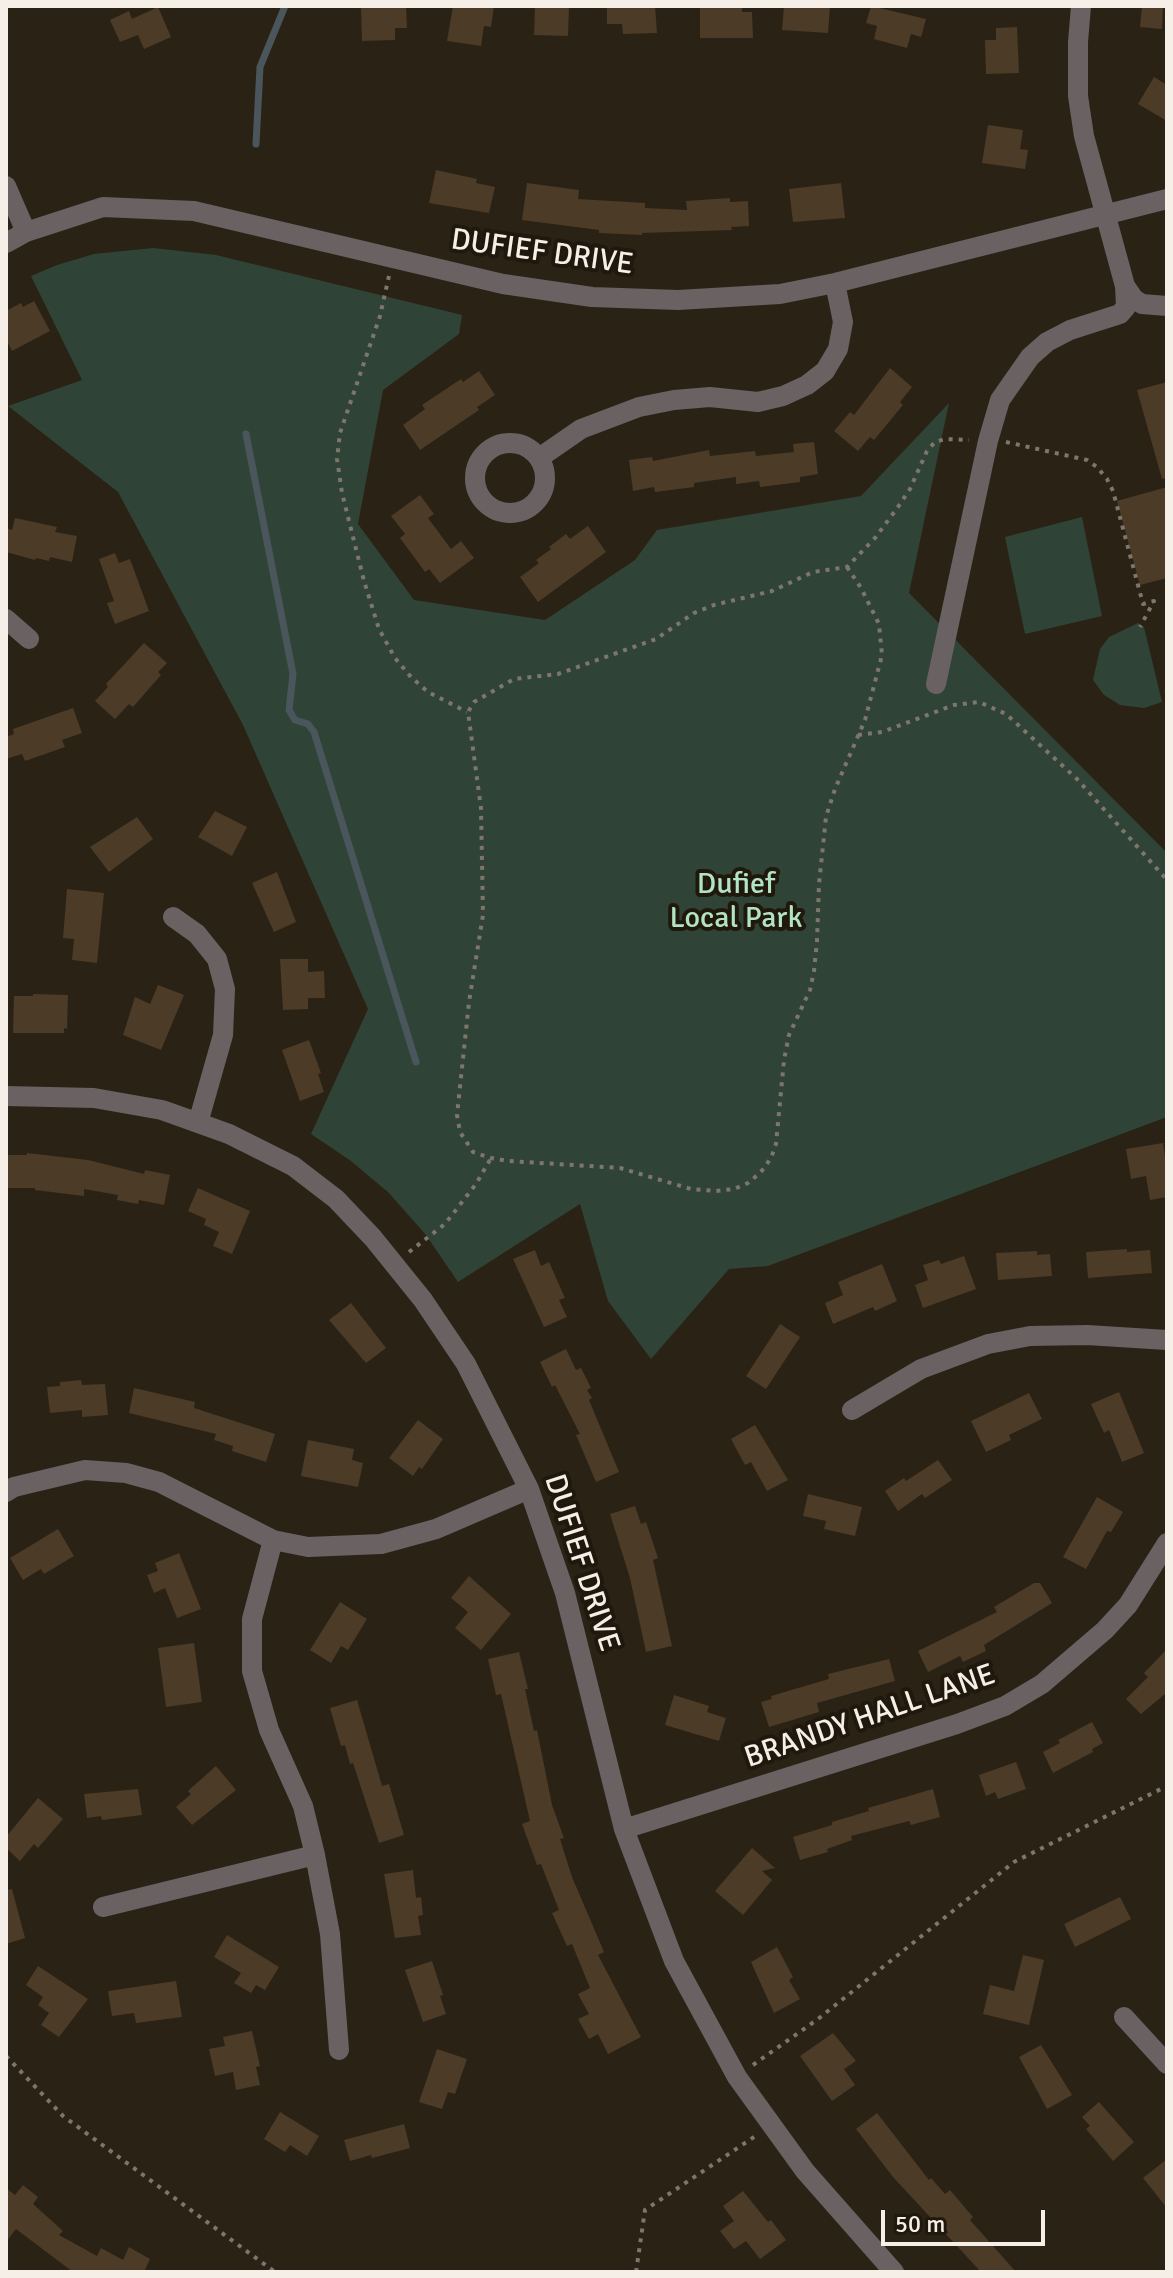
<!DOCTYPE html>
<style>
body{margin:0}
#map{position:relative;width:1173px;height:2278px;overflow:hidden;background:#2b2216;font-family:Signika,sans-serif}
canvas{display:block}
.frame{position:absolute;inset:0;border:8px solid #f5efe7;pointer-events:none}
.scale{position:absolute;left:881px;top:2210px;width:164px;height:36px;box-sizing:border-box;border:4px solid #f5efe7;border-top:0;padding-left:10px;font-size:24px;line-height:28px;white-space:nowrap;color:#f5efe7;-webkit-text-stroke:6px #21180d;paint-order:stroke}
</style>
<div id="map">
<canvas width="1173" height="2278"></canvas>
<div class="frame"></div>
<div class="scale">50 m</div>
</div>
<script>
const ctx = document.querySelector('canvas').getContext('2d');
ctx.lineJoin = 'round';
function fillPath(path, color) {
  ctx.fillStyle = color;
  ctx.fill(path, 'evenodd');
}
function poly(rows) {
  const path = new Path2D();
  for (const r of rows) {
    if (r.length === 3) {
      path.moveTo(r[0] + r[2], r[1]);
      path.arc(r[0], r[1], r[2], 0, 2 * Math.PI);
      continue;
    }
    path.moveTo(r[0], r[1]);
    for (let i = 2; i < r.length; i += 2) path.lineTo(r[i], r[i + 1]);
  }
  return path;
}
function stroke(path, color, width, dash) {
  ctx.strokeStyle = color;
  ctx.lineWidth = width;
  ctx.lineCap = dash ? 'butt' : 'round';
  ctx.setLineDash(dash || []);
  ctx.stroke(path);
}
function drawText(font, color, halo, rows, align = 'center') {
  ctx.font = font + ' Signika,sans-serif';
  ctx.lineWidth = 8;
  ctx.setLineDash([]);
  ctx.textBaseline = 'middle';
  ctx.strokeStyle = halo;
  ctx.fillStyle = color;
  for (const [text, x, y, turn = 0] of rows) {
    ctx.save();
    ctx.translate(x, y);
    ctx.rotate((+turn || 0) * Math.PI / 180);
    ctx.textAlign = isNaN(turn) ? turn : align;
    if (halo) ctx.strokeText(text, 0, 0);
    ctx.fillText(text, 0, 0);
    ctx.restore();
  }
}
fillPath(poly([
 [153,248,216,255,462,315,459,334,383,390,358,524,414,600,545,620,635,560,657,530,861,496,949,403,909,593,1167,853,1167,1117,768,1266,729,1269,651,1359,608,1301,580,1204,458,1282,426,1235,389,1193,351,1161,311,1134,368,1009,243,725,118,492,8,406,82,380,31,276,57,265,94,254],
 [1082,517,1102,616,1025,634,1005,537],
 [1138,623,1144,627,1162,702,1144,708,1120,705,1104,695,1093,680,1100,649,1109,637]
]), '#2f4436');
stroke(poly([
 [256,144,260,67,285,6],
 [246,434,293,674,289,710,295,720,308,724,314,732,416,1062]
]), '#4a565b', 7);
fillPath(poly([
 [406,6,407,28,395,28,395,40,362,41,361,8],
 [453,6,494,6,491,27,484,26,481,46,447,41],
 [535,6,569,6,568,36,534,35],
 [607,6,655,6,657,33,623,34,622,24,607,24],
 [700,6,742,6,742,12,752,12,753,38,700,38],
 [784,6,830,6,828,33,782,30],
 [871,6,926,19,921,37,911,34,907,48,874,39,877,26,866,23],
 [1142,6,1163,6,1162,29,1140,27],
 [158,7,171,37,144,49,138,35,120,42,110,20,129,11,132,19],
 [1017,27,1019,73,986,74,985,40,996,40,996,28],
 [1154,77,1167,85,1167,121,1138,104],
 [988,125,1023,130,1020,149,1028,150,1025,169,982,163],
 [436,170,477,179,476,183,495,187,489,213,429,203],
 [527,183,579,190,578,199,645,203,645,208,687,210,686,201,730,198,730,202,748,201,749,226,731,227,732,230,642,233,642,235,599,233,599,230,522,220],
 [841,183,845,218,793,222,789,189],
 [34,301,50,331,12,351,6,339,6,311,21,303,23,307],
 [890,368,912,387,900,402,903,405,874,440,870,437,858,451,834,431,850,412,854,415],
 [479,371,495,395,477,407,479,410,420,450,403,425,425,409,422,405,461,379,463,382],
 [1167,382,1167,478,1162,479,1137,390],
 [814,442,818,474,800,477,800,482,760,487,759,481,736,484,736,477,694,483,694,487,655,492,654,487,633,491,629,460,652,457,653,461,709,450,710,456,755,451,756,456,794,452,793,444],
 [1167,487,1167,578,1140,585,1117,501],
 [420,495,434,514,428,518,451,549,461,541,474,558,440,583,429,569,425,572,400,538,405,534,391,516],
 [15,518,57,527,55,532,77,536,72,562,50,557,49,561,36,558,35,560,6,552,6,528,12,530],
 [588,526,606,552,538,602,520,577,539,563,536,560,551,549,549,547,566,534,570,539],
 [115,553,119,563,130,559,149,611,115,624,107,603,114,601,99,559],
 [144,643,167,663,158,672,161,675,133,707,129,704,115,719,95,701,108,687,106,684],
 [73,708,82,733,62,740,65,747,25,761,22,754,6,759,6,737,14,734,13,729],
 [215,811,247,827,232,856,198,837],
 [137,817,153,839,109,872,90,847],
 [277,872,296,922,274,932,252,883],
 [67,889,104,893,97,963,72,960,74,939,63,938],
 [280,959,308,959,308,972,324,971,325,998,308,998,308,1009,283,1010],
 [158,985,184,995,161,1050,123,1035,135,997,150,1004],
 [33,994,68,995,67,1029,64,1028,64,1033,13,1033,14,996,33,996],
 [309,1040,321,1073,318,1074,324,1092,300,1101,282,1050],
 [1163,1143,1167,1170,1167,1197,1150,1200,1146,1176,1131,1179,1126,1149],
 [27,1153,88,1160,144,1174,145,1170,170,1175,164,1205,139,1200,138,1204,117,1200,118,1195,84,1189,84,1196,35,1190,35,1188,6,1188,6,1155,27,1155],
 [198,1188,250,1211,232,1254,213,1246,219,1232,204,1225,206,1219,188,1211],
 [1127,1249,1127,1252,1150,1250,1152,1273,1088,1278,1086,1252],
 [535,1250,541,1266,549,1262,565,1298,559,1300,567,1317,544,1327,513,1259],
 [1037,1251,1037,1255,1050,1254,1052,1276,998,1280,996,1253],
 [964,1256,976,1289,923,1308,915,1285,928,1280,923,1265,939,1260,941,1264],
 [882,1264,897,1301,875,1311,873,1307,833,1324,825,1303,843,1295,838,1282],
 [351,1303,386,1348,366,1363,329,1320],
 [780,1324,800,1337,766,1389,746,1376],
 [566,1349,576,1370,581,1368,591,1388,587,1390,592,1398,589,1400,619,1472,596,1482,576,1435,580,1434,555,1385,552,1387,540,1362],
 [81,1380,82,1385,105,1384,108,1415,82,1417,82,1410,50,1413,47,1387,60,1386,60,1382],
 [134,1388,195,1402,194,1408,275,1434,266,1462,232,1451,233,1446,214,1440,216,1434,129,1413],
 [1119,1392,1144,1453,1122,1462,1109,1430,1104,1433,1091,1404],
 [1029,1393,1042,1419,1009,1435,1011,1440,986,1452,971,1421],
 [418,1420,443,1439,422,1469,419,1467,413,1476,389,1458],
 [755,1425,788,1480,767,1491,751,1462,745,1465,731,1439],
 [308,1440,354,1449,352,1460,363,1463,358,1487,301,1476],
 [938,1460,952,1480,925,1498,922,1494,898,1511,885,1491,904,1478,906,1481],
 [808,1494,862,1507,855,1536,824,1529,826,1521,803,1516],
 [1097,1497,1123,1512,1111,1532,1107,1531,1086,1569,1063,1557],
 [635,1506,641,1524,646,1522,658,1558,653,1560,672,1646,646,1652,630,1578,610,1514],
 [58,1529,74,1556,44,1574,41,1569,23,1580,10,1558],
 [179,1553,201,1609,177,1618,165,1588,154,1593,147,1575,158,1571,155,1563],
 [469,1576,511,1614,481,1650,455,1628,468,1612,451,1598],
 [1034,1583,1040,1583,1052,1603,984,1645,986,1651,963,1662,960,1656,928,1672,918,1651,997,1612,994,1607],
 [340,1602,367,1619,348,1650,341,1646,331,1663,310,1650],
 [194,1643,202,1702,166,1707,158,1648],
 [1167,1649,1167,1697,1165,1694,1141,1714,1126,1699,1148,1677,1144,1673],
 [519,1652,528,1689,525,1689,534,1731,537,1730,552,1805,564,1838,560,1839,572,1877,604,1952,598,1955,641,2037,608,2054,598,2034,589,2039,578,2019,589,2014,578,1994,590,1988,572,1944,567,1946,552,1913,559,1910,541,1864,537,1865,522,1824,530,1821,501,1694,496,1695,488,1659],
 [889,1659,895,1681,817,1703,819,1712,769,1727,761,1702,772,1699,771,1696,829,1679,828,1674],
 [674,1695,709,1706,707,1712,726,1718,719,1741,665,1725],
 [357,1700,382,1786,389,1784,404,1835,379,1843,353,1763,350,1764,345,1745,341,1746,330,1708],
 [1092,1722,1103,1743,1092,1749,1093,1752,1053,1773,1043,1752,1060,1743,1058,1740],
 [1016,1762,1026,1789,998,1799,995,1792,986,1796,979,1775],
 [216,1766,236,1790,192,1825,176,1807,191,1794,188,1791],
 [138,1789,142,1815,102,1820,101,1816,87,1818,84,1794],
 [933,1789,940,1817,911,1825,909,1821,851,1836,852,1840,827,1849,828,1852,800,1860,793,1837,832,1825,832,1822,869,1811,868,1808],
 [38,1798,63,1819,38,1848,34,1844,20,1861,6,1848,6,1837],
 [752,1848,775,1868,762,1871,772,1880,743,1915,715,1891],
 [413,1870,416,1898,421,1897,423,1915,418,1916,421,1935,395,1938,384,1874],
 [12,1889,25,1938,6,1944,6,1890],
 [1120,1897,1131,1919,1075,1947,1064,1924],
 [227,1935,279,1967,265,1990,256,1985,251,1993,234,1983,241,1973,214,1957],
 [777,1947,793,1977,789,1980,800,1999,774,2013,751,1962],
 [1023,1955,1044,1960,1029,2025,983,2014,990,1985,1014,1991],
 [432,1961,443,1995,440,1996,446,2014,423,2022,405,1970],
 [38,1966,88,1999,59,2037,41,2025,49,2013,38,2005,43,1997,26,1985],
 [176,1981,182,2017,136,2023,134,2013,112,2016,108,1991],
 [252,2031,260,2066,256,2067,260,2085,236,2090,233,2072,215,2076,209,2049,225,2046,223,2037],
 [833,2033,856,2061,844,2069,855,2085,832,2101,800,2056],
 [1041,2045,1072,2095,1047,2109,1019,2057],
 [437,2049,467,2059,455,2094,448,2092,442,2109,419,2102],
 [1099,2102,1134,2142,1113,2161,1086,2129,1090,2126,1082,2117],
 [280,2112,319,2136,307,2156,290,2145,285,2152,264,2139],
 [877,2113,929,2180,931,2178,945,2194,950,2190,973,2217,970,2220,1016,2272,981,2272,893,2177,856,2129],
 [404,2124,410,2148,372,2158,371,2155,350,2161,344,2140],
 [1167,2159,1167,2208,1143,2178],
 [23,2185,38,2197,33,2204,63,2231,59,2235,97,2256,101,2248,123,2260,129,2247,150,2259,144,2272,73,2272,16,2229,6,2242,6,2188,15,2195],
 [743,2191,768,2222,771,2220,786,2240,760,2259,746,2241,734,2249,720,2231,734,2221,723,2206]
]), '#4c3b26');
stroke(poly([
 [389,276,380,316,340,433,337,459,342,493,364,581,379,629,395,658,411,677,428,692,467,712],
 [1006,442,1087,460,1097,467,1107,479,1113,491,1143,604,1154,601,1140,627],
 [847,567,861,588,879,624,882,655,865,720,835,789,826,817,819,884,817,941,814,971,810,990,789,1035,784,1060,776,1144,771,1158,761,1172,748,1183,734,1189,716,1191,691,1189,620,1168,508,1161,491,1158,473,1152,460,1132,457,1115,469,1002,483,915,481,808,468,712,474,702,514,679,558,674,656,639,694,613,714,605,772,591,813,572,847,567,875,538,898,507,910,489,927,451,935,442,945,439,969,440],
 [858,735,882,732,954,705,979,702,1006,714,1077,779,1167,880],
 [409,1252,445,1224,476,1184,491,1158],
 [6,2056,63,2116,275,2272],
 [753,2065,818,2019,1014,1862,1167,1786],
 [636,2272,645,2210,757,2135]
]), '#7e766c', 4, [4, 6]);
stroke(poly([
 [6,186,26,232],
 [6,243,26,232,103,207,194,211,503,284,592,297,678,300,780,294,835,283,1167,199],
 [1125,286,1134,299,1142,304,1167,306],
 [510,478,35],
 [539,458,581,429,639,407,674,400,710,397,758,402,783,396,807,385,825,371,838,349,843,322,835,283],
 [6,619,29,639],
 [936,684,988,441,1000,400,1030,357,1047,342,1070,330,1120,314,1126,307,1125,286,1084,136,1078,96,1078,42,1081,6],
 [173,917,197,934,217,959,225,989,223,1035,198,1123],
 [6,1096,94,1098,162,1110,229,1134,293,1166,336,1199,373,1238,423,1300,466,1364,529,1489,565,1593,624,1829,674,1961,737,2077,805,2171,894,2272],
 [852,1410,921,1369,988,1344,1030,1336,1087,1335,1167,1340],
 [6,1492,14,1487,85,1470,126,1473,159,1482,273,1540,308,1547,381,1544,436,1529,529,1489],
 [273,1540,252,1619,252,1671,269,1730,303,1806,315,1855,330,1934,339,2050],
 [624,1829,957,1724,1005,1706,1042,1684,1105,1630,1128,1605,1167,1543],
 [103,1907,315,1855],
 [1124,2017,1167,2064]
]), '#696162', 20);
drawText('30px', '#f5efe7', '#21180d', [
 ["DUFIEF DRIVE",542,253,8],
 ["DUFIEF DRIVE",581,1563,72],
 ["BRANDY HALL LANE",870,1717,-19]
]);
drawText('30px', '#b0e4c2', '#21180d', [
 ["Dufief",736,885],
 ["Local Park",736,919]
]);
</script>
